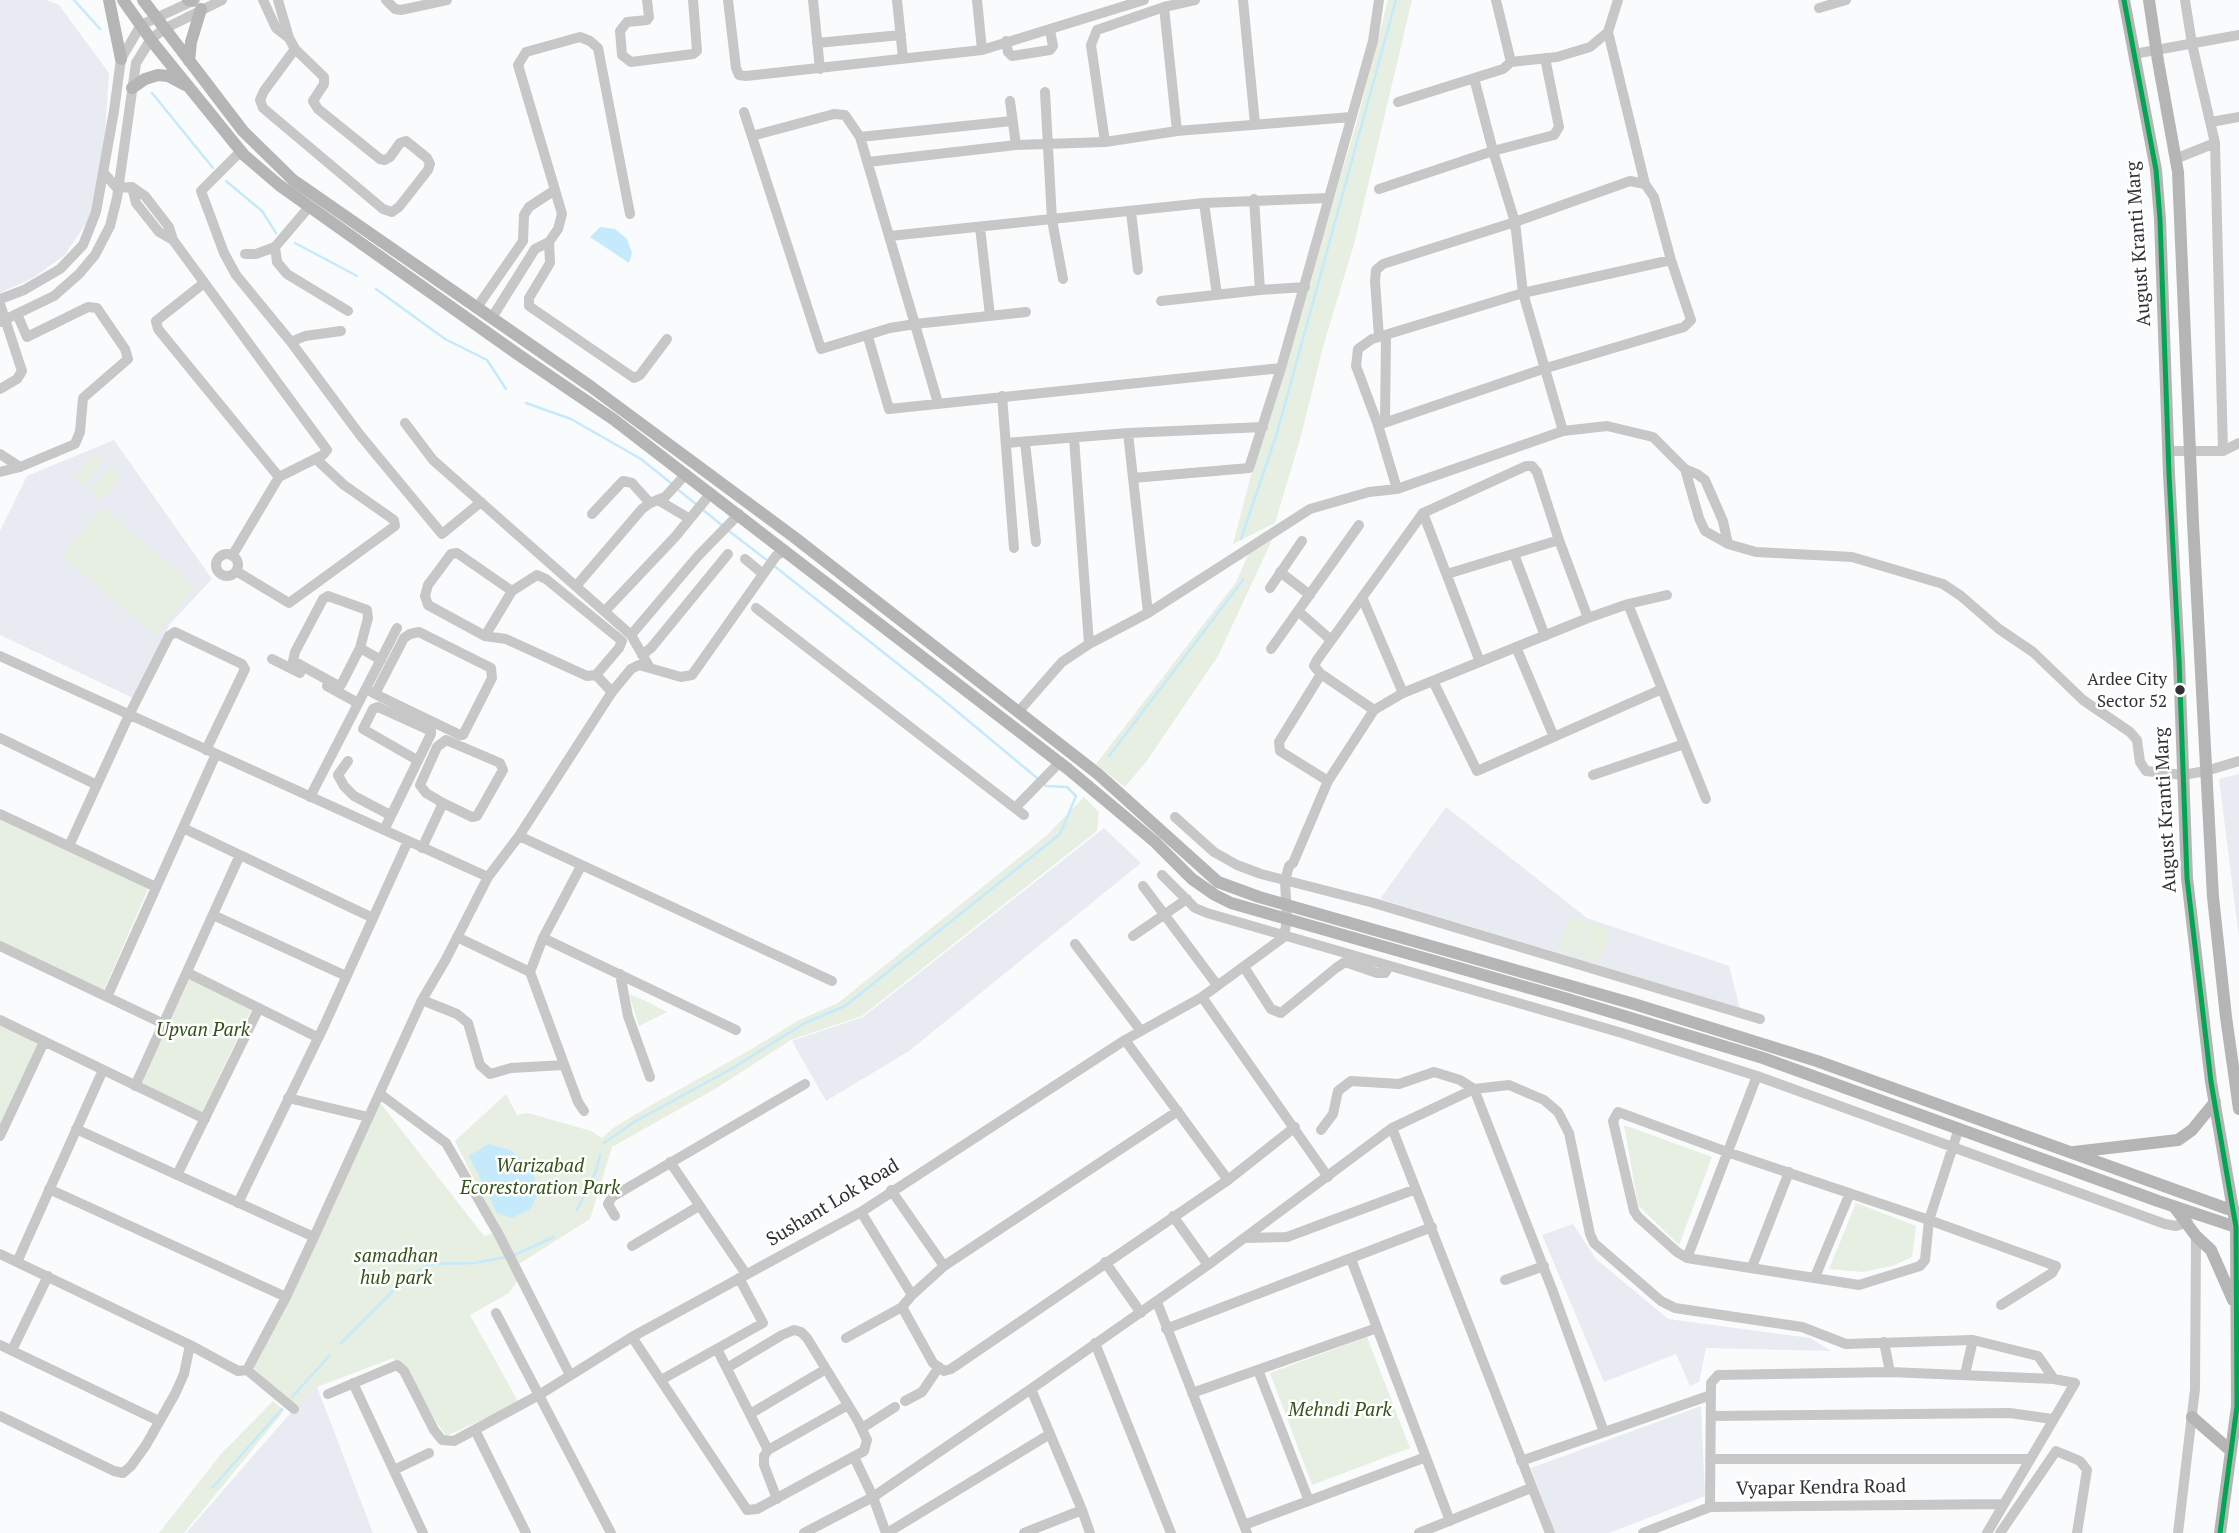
<!DOCTYPE html>
<style>
body{margin:0}
canvas{display:block;background:#fafbfd}
</style>
<canvas width="2239" height="1533"></canvas>
<script>
const ctx = document.querySelector('canvas').getContext('2d');
ctx.lineJoin = 'round';
function fillPath(path, color) {
  ctx.fillStyle = color;
  ctx.fill(path, 'evenodd');
}
function poly(rows) {
  const path = new Path2D();
  for (const r of rows) {
    if (r.length === 3) {
      path.moveTo(r[0] + r[2], r[1]);
      path.arc(r[0], r[1], r[2], 0, 2 * Math.PI);
      continue;
    }
    path.moveTo(r[0], r[1]);
    for (let i = 2; i < r.length; i += 2) path.lineTo(r[i], r[i + 1]);
  }
  return path;
}
function stroke(path, color, width, dash) {
  ctx.strokeStyle = color;
  ctx.lineWidth = width;
  ctx.lineCap = dash ? 'butt' : 'round';
  ctx.setLineDash(dash || []);
  ctx.stroke(path);
}
function drawText(font, color, halo, rows, align = 'center') {
  ctx.font = font + ' "PT Serif",serif';
  ctx.lineWidth = 5;
  ctx.setLineDash([]);
  ctx.textBaseline = 'middle';
  ctx.strokeStyle = halo;
  ctx.fillStyle = color;
  for (const [text, x, y, turn = 0] of rows) {
    ctx.save();
    ctx.translate(x, y);
    ctx.rotate((+turn || 0) * Math.PI / 180);
    ctx.textAlign = isNaN(turn) ? turn : align;
    if (halo) ctx.strokeText(text, 0, 0);
    ctx.fillText(text, 0, 0);
    ctx.restore();
  }
}
fillPath(poly([
 [0,0,46,0,59,5,109,73,103,165,91,216,64,256,31,279,0,293],
 [114,440,212,579,170,624,133,698,0,635,0,531,27,476],
 [2239,774,2239,938,2219,779],
 [1446,807,1587,918,1729,966,1740,1008,1380,899],
 [1104,828,1141,863,909,1051,826,1101,792,1041,863,1017],
 [1573,1224,1596,1259,1668,1319,1810,1338,1831,1351,1706,1348,1699,1382,1690,1386,1676,1354,1604,1382,1542,1235],
 [317,1387,373,1533,186,1533,294,1409],
 [1701,1406,1705,1496,1609,1533,1555,1533,1531,1468]
]), '#e8ebf1');
fillPath(poly([
 [1388,0,1412,0,1354,244,1323,347,1301,436,1275,523,1233,544,1252,471,1356,125],
 [94,453,105,461,84,486,73,477],
 [110,466,121,476,100,501,89,491],
 [102,507,195,587,156,636,62,556],
 [1273,538,1218,656,1146,762,1125,787,1096,764,1236,582,1250,551],
 [1084,797,1099,812,1097,831,862,1016,791,1040,715,1089,612,1147,590,1219,511,1269,518,1280,509,1293,470,1315,519,1403,446,1436,393,1358,317,1387,294,1409,251,1365,378,1100,484,1236,495,1233,513,1258,455,1141,506,1094,517,1115,528,1113,591,1131,602,1138,613,1128,648,1107,750,1050,799,1020,838,1003,1046,836],
 [0,818,149,887,103,992,0,942],
 [1569,917,1588,922,1577,956,1558,950],
 [1590,922,1610,929,1599,963,1579,957],
 [190,978,252,1008,201,1114,141,1084],
 [629,994,648,1002,667,1012,639,1026],
 [0,1024,40,1043,0,1128],
 [1624,1125,1712,1157,1679,1245,1638,1205],
 [1856,1203,1916,1226,1912,1257,1892,1266,1863,1272,1829,1269],
 [1367,1337,1410,1448,1312,1485,1270,1373],
 [273,1401,284,1411,184,1533,159,1533,221,1454]
]), '#e6efe2');
fillPath(poly([
 [600,227,615,229,627,239,632,253,629,263,590,237],
 [488,1144,510,1150,532,1168,538,1194,530,1209,512,1218,497,1213,469,1156]
]), '#c5eafc');
stroke(poly([
 [74,0,100,29],
 [152,93,213,168],
 [226,181,262,211,276,233],
 [295,243,357,276],
 [376,289,445,339,487,360,506,389],
 [526,403,571,419,641,459,672,484],
 [677,489,696,504],
 [702,509,724,527],
 [729,531,768,561],
 [1241,539,1277,433,1396,0],
 [773,565,941,698,1037,778],
 [1109,756,1243,580],
 [604,1143,634,1122,731,1069,805,1023,845,1006,1060,834,1076,796,1067,787,1046,786,1043,783],
 [577,1210,596,1171,600,1155],
 [512,1256,554,1237],
 [341,1343,406,1278,431,1264,475,1263,506,1257],
 [292,1397,330,1355],
 [213,1487,282,1409]
]), '#c5eafc', 2.5);
stroke(poly([
 [263,0,276,28,289,38],
 [278,0,289,38,295,49,324,77,324,84,313,101,318,109,380,159,385,160,390,157,400,143,406,141,427,158,430,164,428,170,399,207,392,212,383,209,263,108,260,100,264,91,295,49],
 [386,0,395,9,401,10,447,0],
 [647,0,649,17,647,20,627,22,620,31,622,55,631,62,693,54,697,51,693,0],
 [728,0,736,68,739,75,746,76,982,50,1144,0],
 [813,0,820,69],
 [897,0,903,58],
 [977,0,982,50],
 [1243,0,1255,124],
 [2185,0,2192,44,2215,143,2223,451],
 [1164,7,1177,131],
 [1819,8,1846,0],
 [1608,32,1645,184],
 [1006,41,1008,52,1012,56,1050,50,1053,46,1050,30],
 [817,43,901,35],
 [2134,54,2239,35],
 [1511,62,1557,57,1590,47,1608,32,1618,0],
 [1474,78,1493,151,1515,222,1523,293,1563,431],
 [1045,92,1052,220,1063,279],
 [1010,101,1016,145],
 [1398,102,1503,69,1511,62,1496,0],
 [744,112,821,349,890,328,915,324,1026,312],
 [2211,122,2239,117],
 [752,136,834,114,845,115,860,137,938,403],
 [860,137,1012,121],
 [1105,142,1091,45,1097,30,1164,7,1195,0],
 [241,151,201,191,224,253,236,275,291,342,360,435,442,534,481,502],
 [2175,159,2215,143],
 [868,162,1016,145,1105,142,1177,131,1351,117],
 [103,172,117,188,132,187,145,196,169,227,173,240,327,450,323,455,279,477,232,556],
 [132,187,136,203,159,232,173,240],
 [1379,189,1493,151,1554,135,1559,127,1545,58],
 [1254,199,1260,290],
 [1204,203,1217,295],
 [1131,212,1138,270],
 [980,227,990,316],
 [890,236,1204,203,1328,198],
 [549,242,550,263,529,298,529,306,634,378,640,375,667,339],
 [275,247,277,262,287,274,348,311],
 [245,254,256,254,275,247,309,207],
 [204,283,156,321,158,329,279,477],
 [0,299,24,290,60,269,83,245,96,212,114,111,121,59,141,25,195,0],
 [1161,301,1260,290,1305,287],
 [0,304,22,371,17,379,0,389],
 [478,306,523,241,524,215,529,207,555,190,518,65,526,52,580,37,590,41,598,48,630,214],
 [493,316,535,249,549,242,558,229,562,214,555,190],
 [0,322,54,296,79,274,95,255,110,226,117,198,136,63,151,39,164,29,222,0],
 [868,337,889,409,1281,368],
 [291,342,305,336,341,331],
 [1002,396,1014,548],
 [1385,422,1386,335],
 [405,423,433,460,631,635,650,668],
 [1378,425,1543,369,1684,327,1691,320,1671,260,1654,197,1645,184,1630,181,1515,222,1383,264,1376,270,1375,281,1379,337],
 [1128,433,1148,613],
 [1074,438,1089,644],
 [1025,442,1036,542],
 [1006,443,1128,433,1263,427],
 [2168,451,2223,451,2239,443],
 [0,454,20,467],
 [1685,469,1697,474,1705,480,1723,521,1728,544],
 [0,472,20,467,75,444,80,432,83,398,128,359,125,349,97,308,88,307,27,337,17,314],
 [1133,478,1249,468,1281,368,1373,41,1379,0],
 [1397,489,1378,425,1356,366,1358,349,1372,339,1523,293,1671,260],
 [658,500,690,519],
 [1423,513,1480,662],
 [592,514,623,481,632,483,650,503],
 [1514,554,1545,636],
 [227,565,11],
 [745,559,763,574],
 [236,571,289,603,395,526,394,520,344,485,316,459],
 [1280,572,1310,595],
 [1447,574,1559,540],
 [577,585,642,509,650,503,665,497,686,474],
 [1270,588,1302,541],
 [1362,597,1403,693],
 [1628,604,1706,799],
 [756,608,1024,815],
 [605,611,675,537,711,493],
 [1298,611,1331,640],
 [631,635,698,556,739,514],
 [485,636,512,591],
 [1516,647,1554,737],
 [360,648,368,618,367,610,328,596,323,599,295,652,293,661,337,685,341,685,360,648,381,660],
 [1271,649,1359,525],
 [642,655,651,648,728,554],
 [0,656,488,877],
 [272,659,300,673],
 [1321,674,1279,742,1280,751,1328,781],
 [596,675,619,648,622,641,546,579,537,575,512,591,457,553,451,554,428,585,425,596,428,605,485,636,506,639,587,676,596,675,612,692],
 [1433,681,1477,771,1662,689],
 [327,686,358,703],
 [366,689,375,694,460,735,463,735,492,678,491,668,419,632,410,634,404,638,375,694],
 [1374,710,1321,674,1314,666,1317,660,1423,513,1526,466,1532,466,1537,472,1559,540,1588,618],
 [1019,711,1062,662,1089,644,1148,613,1310,509,1369,492,1397,489,1563,431,1607,426,1653,437,1685,469,1699,518,1705,531,1728,544,1756,552,1852,557,1943,584,1961,596,1999,629,2033,652,2083,700,2130,732,2137,740,2140,762,2146,771,2183,775,2206,771,2239,761],
 [0,738,97,785],
 [348,761,338,775,344,786,354,796,390,815],
 [1593,775,1684,744],
 [310,797,397,628],
 [1015,808,1060,762],
 [0,814,156,887],
 [1175,817,1214,852,1237,865,1261,874,1374,903,1760,1019],
 [183,828,373,918],
 [384,830,431,734,431,731,378,707,373,709,363,729,417,760],
 [519,836,832,981],
 [69,846,129,715,169,636,175,632,242,664,245,669,206,750],
 [422,848,443,803,426,793,420,785,437,747,446,740,500,763,503,770,477,816,472,817,443,803],
 [581,866,543,938,530,972,578,1102,584,1111],
 [1162,875,1195,908,1207,913,1622,1033,1757,1076,2165,1224,2176,1226,2188,1222],
 [1143,886,1217,985],
 [213,915,346,976],
 [1133,936,1187,899],
 [457,937,530,972],
 [543,938,736,1030],
 [1075,944,1141,1031],
 [0,946,164,1024],
 [1244,967,1271,1009,1281,1013,1336,968,1345,962,1377,973,1385,973,1389,966],
 [188,973,317,1037],
 [620,974,628,1016,650,1077],
 [107,997,216,754],
 [1202,997,1328,1177],
 [422,1000,457,1014,468,1023,480,1065,490,1074,511,1068,564,1065],
 [0,1020,205,1119],
 [1125,1040,1228,1180],
 [135,1086,240,855],
 [380,1094,446,1143,499,1235,570,1375],
 [288,1098,368,1117],
 [1392,1128,1550,1533],
 [1959,1128,1929,1220,1925,1260,1920,1266,1859,1285,1687,1258,1677,1252,1638,1217,1634,1211,1613,1121,1618,1112,1727,1152,1929,1220,2056,1266,2052,1273,2001,1305],
 [76,1129,314,1237],
 [1321,1130,1333,1114,1338,1091,1351,1081,1399,1084,1434,1072,1460,1080,1474,1089,1552,1289,1604,1432],
 [0,1136,44,1042],
 [670,1162,746,1274],
 [177,1175,259,1008],
 [49,1189,286,1297],
 [891,1190,944,1266],
 [238,1203,324,1026,408,841],
 [861,1212,912,1295],
 [615,1216,608,1204,612,1197,805,1084],
 [1173,1216,1208,1265],
 [1244,1238,1287,1237,1416,1189],
 [632,1246,699,1206],
 [0,1254,190,1345,238,1371,247,1370,286,1297,314,1237,422,1000,445,961,488,877,519,836,612,692,631,669,639,665,681,677,692,675,776,556,784,551],
 [1687,1258,1755,1081],
 [1351,1259,1450,1521],
 [17,1262,103,1070],
 [1105,1262,1141,1313],
 [1752,1267,1789,1172],
 [1815,1277,1850,1193],
 [1505,1280,1544,1266],
 [1157,1302,1247,1533],
 [902,1307,912,1295,944,1266,1178,1111],
 [496,1313,611,1533],
 [1166,1329,1432,1227],
 [632,1337,747,1510,757,1509,864,1451,867,1440,858,1421,807,1338,801,1332,794,1330,782,1335,727,1368],
 [846,1338,902,1307,933,1363,944,1371,951,1369,1228,1180,1295,1127],
 [1884,1342,1890,1372],
 [1095,1343,1171,1533],
 [0,1345,159,1421],
 [717,1349,768,1450],
 [12,1350,48,1276],
 [247,1370,294,1409],
 [1258,1370,1309,1501],
 [1965,1374,1973,1340],
 [661,1380,763,1323,739,1278],
 [353,1383,423,1533],
 [1031,1389,1082,1510,1090,1533],
 [1192,1393,1377,1328],
 [328,1394,397,1365,404,1371,434,1430,442,1440,454,1441,539,1395,632,1337,861,1212,1125,1040,1202,997,1284,937,1287,919,1285,881,1289,866,1293,863,1328,781,1374,710,1403,693,1588,618,1628,604,1667,595],
 [905,1401,922,1392,939,1367],
 [750,1414,826,1369],
 [0,1416,114,1471,123,1473,131,1466,146,1445,175,1394,184,1374,190,1345],
 [1711,1416,2010,1413,2052,1419],
 [862,1428,895,1407],
 [475,1430,526,1533],
 [854,1457,873,1497,886,1533],
 [1710,1459,2028,1459],
 [1521,1461,1711,1395],
 [394,1470,429,1453],
 [777,1499,764,1465,764,1456,768,1450,848,1405],
 [1710,1507,1711,1383,1718,1375,1890,1372,2054,1379,2075,1383,1987,1533],
 [1244,1525,1426,1457],
 [804,1533,873,1497,1031,1389,1208,1265,1392,1128,1474,1089,1509,1085,1544,1100,1558,1112,1569,1133,1590,1234,1594,1243,1661,1301,1675,1308,1802,1327,1846,1344,1973,1340,2038,1356,2054,1379],
 [887,1533,1050,1434],
 [1024,1533,1082,1510],
 [1419,1533,1531,1488],
 [1643,1533,1710,1507,2004,1504],
 [2000,1533,2056,1451,2080,1461,2087,1470,2077,1533],
 [2178,1533,2195,1389,2196,1236]
]), '#c8c7c7', 10);
stroke(poly([
 [109,0,121,59],
 [123,0,154,44,244,155,279,185,516,353,613,419,1068,769,1155,842,1192,879,1215,895,1231,903,1287,919,1568,999,1763,1058,2158,1201,2239,1228],
 [143,0,243,131,293,180,590,386,794,537,1098,774,1218,882,1259,897,1634,1004,1817,1061,2239,1213],
 [188,0,192,1],
 [2124,0,2156,170,2160,219,2169,474,2179,660,2187,878,2211,1082,2236,1227,2237,1406,2220,1533],
 [2149,0,2158,61,2178,172,2193,523,2213,897,2226,1017,2239,1109],
 [189,61,191,42,201,9],
 [132,88,145,79,158,75,168,76,185,85],
 [2074,1152,2178,1140,2192,1130,2215,1102],
 [2175,1208,2196,1236,2211,1250,2233,1300],
 [2192,1417,2231,1451]
]), '#b6b5b5', 12);
stroke(poly([
 [2124,0,2156,170,2160,219,2169,474,2179,660,2187,878,2211,1082,2236,1227,2237,1406,2220,1533]
]), '#00a651', 5);
for (const [x, y, r, color] of [
 [2180,690,6,"#2f3134"]
]) {
  const dot = new Path2D();
  dot.arc(x, y, r, 0, 2 * Math.PI);
  ctx.fillStyle = color;
  ctx.fill(dot);
  stroke(dot, '#fff', 2.5);
}
drawText('17px', '#2f3134', '#fff', [
 ["Ardee City",2167,680],
 ["Sector 52",2167,702]
], 'right');
drawText('19px', '#2f3134', '#fff', [
 ["August Kranti Marg",2139,244,-94],
 ["August Kranti Marg",2166,810,-93],
 ["Sushant Lok Road",833,1203,-31],
 ["Vyapar Kendra Road",1821,1488,-1]
]);
drawText('italic 19px', '#325217', '#fff', [
 ["Upvan Park",203,1031],
 ["Warizabad",540,1167],
 ["Ecorestoration Park",540,1189],
 ["samadhan",396,1257],
 ["hub park",396,1279],
 ["Mehndi Park",1340,1411]
]);
</script>
